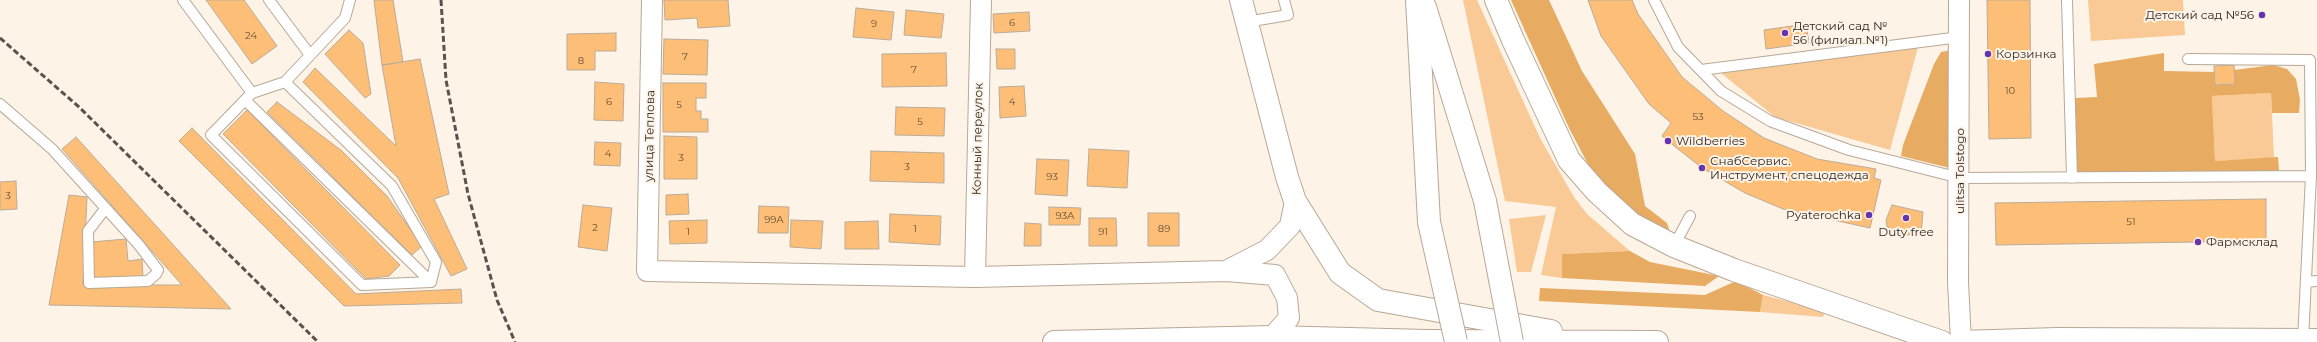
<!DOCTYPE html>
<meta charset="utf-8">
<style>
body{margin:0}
canvas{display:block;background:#fdf3e7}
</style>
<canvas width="2317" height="342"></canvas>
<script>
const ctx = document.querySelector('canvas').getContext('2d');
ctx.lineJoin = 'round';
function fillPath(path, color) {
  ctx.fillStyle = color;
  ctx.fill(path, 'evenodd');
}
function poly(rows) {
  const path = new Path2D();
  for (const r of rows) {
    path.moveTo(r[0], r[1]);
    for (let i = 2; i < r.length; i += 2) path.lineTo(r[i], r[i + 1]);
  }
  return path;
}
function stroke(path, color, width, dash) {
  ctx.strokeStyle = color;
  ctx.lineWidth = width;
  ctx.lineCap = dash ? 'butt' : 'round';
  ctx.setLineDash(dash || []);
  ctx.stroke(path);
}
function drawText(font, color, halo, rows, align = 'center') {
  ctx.font = font + ' Montserrat,sans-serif';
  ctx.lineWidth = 4;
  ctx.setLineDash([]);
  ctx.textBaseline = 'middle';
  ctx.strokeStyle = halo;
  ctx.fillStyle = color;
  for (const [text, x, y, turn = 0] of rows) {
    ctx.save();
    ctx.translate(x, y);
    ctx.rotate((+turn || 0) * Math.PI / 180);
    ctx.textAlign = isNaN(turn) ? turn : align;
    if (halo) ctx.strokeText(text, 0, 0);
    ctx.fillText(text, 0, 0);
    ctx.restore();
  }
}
fillPath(poly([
 [1463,0,1477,0,1540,138,1574,197,1587,214,1630,251,1563,254,1562,278,1541,275,1556,207,1505,201],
 [2088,0,2183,0,2185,35,2091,41],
 [1918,47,1890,150,1775,117,1721,73],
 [2271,93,2274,158,2215,161,2212,96],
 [1546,215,1531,272,1517,272,1509,219],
 [1763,295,1825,311,1823,317,1760,312]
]), '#f9ca95');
fillPath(poly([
 [1511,0,1549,0,1582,71,1635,154,1645,206,1667,223,1669,229,1667,233,1644,223,1604,187,1588,164,1569,128],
 [1951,50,1950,168,1901,156,1903,145,1934,64,1941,52],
 [2164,53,2164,71,2214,72,2215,85,2235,84,2234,70,2273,65,2287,69,2296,79,2300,100,2299,113,2272,113,2271,93,2212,96,2215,161,2278,157,2279,171,2077,174,2074,98,2097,97,2094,64],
 [1630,251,1650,262,1719,276,1705,286,1562,278,1562,254],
 [1736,281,1763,295,1760,312,1539,301,1540,288,1705,295]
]), '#e8ab62');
const building = poly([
 [206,0,244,0,277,46,252,64,206,0],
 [374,0,393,0,403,62,382,65,374,0],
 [664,0,728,0,730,26,698,28,697,18,665,20,664,0],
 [1588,0,1632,0,1638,14,1682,77,1723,111,1764,138,1817,159,1876,169,1874,178,1881,180,1870,228,1783,209,1745,193,1702,168,1668,141,1662,136,1671,123,1649,104,1601,36,1588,0],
 [1987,0,2030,0,2031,138,1989,139,1987,0],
 [856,8,894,12,891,40,853,37,856,8],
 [906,10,944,14,941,38,904,35,906,10],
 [1029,12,1030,31,994,33,993,14,1029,12],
 [1806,24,1809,43,1766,49,1764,30,1806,24],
 [349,30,363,43,371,94,365,98,325,54,349,30],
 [616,33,616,51,595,51,595,70,567,70,567,34,616,33],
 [664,39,708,40,707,75,663,74,664,39],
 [996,49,1015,49,1015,69,997,69,996,49],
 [946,53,947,86,882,87,882,54,946,53],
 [420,59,449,194,434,199,467,269,451,276,398,178,303,82,315,68,396,146,382,65,420,59],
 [2234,65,2235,84,2215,85,2214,66,2234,65],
 [595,82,624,84,623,121,594,120,595,82],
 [663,83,706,83,706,98,696,98,696,111,701,111,701,119,708,119,708,132,663,132,663,83],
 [1024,86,1026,116,1000,118,999,87,1024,86],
 [277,102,342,151,387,196,422,246,412,255,267,112,277,102],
 [896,107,945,108,944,136,895,135,896,107],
 [247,110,400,265,389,276,366,279,223,134,247,110],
 [192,128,356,294,461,289,462,303,344,306,179,141,192,128],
 [664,136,697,137,697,179,664,179,664,136],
 [76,137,231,309,49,305,69,195,87,197,83,285,182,285,62,149,76,137],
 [595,142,621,143,620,166,594,165,595,142],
 [1089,149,1129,151,1127,188,1087,186,1089,149],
 [871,151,944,153,944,183,870,181,871,151],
 [1037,159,1069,160,1067,196,1035,194,1037,159],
 [16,181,17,209,0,210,0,182,16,181],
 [688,194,689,214,666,215,666,195,688,194],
 [2266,199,2266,241,1996,245,1995,203,2266,199],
 [583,205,612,208,607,251,578,247,583,205],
 [1892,205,1923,212,1921,234,1905,235,1887,227,1886,220,1892,205],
 [759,206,789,207,788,233,758,233,759,206],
 [1049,207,1081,208,1080,225,1049,225,1049,207],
 [1148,213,1179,213,1179,246,1148,246,1148,213],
 [890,214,941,216,940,245,889,242,890,214],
 [1089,218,1116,218,1117,246,1089,246,1089,218],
 [707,220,707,243,670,244,669,221,707,220],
 [791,220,823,221,821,249,790,247,791,220],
 [878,221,879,249,845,249,845,222,878,221],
 [1025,223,1041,224,1041,246,1024,246,1025,223],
 [126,239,128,261,142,259,143,277,94,281,91,242,126,239]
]);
fillPath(building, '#fdbf77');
stroke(building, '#bbab99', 1);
const lane = poly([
 [183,0,252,93],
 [269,0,310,55],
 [1654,0,1678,47,1721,91,1770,121,1849,150,1960,178,2311,176],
 [2067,0,2072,178],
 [1246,22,1288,15,1284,0],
 [2188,59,2310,60,2311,176,2303,340],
 [1701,70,1960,37],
 [285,82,392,186,436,262,431,282],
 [245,100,431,282,362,285,211,135,245,100,252,93,285,82,345,18,350,0],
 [0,104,52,149,139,245,158,270,156,274,148,281,89,283,88,231,105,209],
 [1674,246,1690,216],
 [2306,282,2317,281]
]);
const street = poly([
 [652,0,647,271,975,277,1226,271,1275,275,1287,298,1289,318,1272,337],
 [1959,0,1958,282,1961,342],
 [1226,271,1267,250,1290,226,1295,201],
 [975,277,981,0]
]);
const primary = poly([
 [1241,0,1287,177,1295,201,1340,273,1378,300,1551,331],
 [1417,0,1429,222],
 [1496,0,1513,40,1569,160,1597,192,1632,224,1674,246,1734,270,1942,342],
 [1425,7,1485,201],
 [1054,342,1272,337,1427,341,1657,342],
 [1961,342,2057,339,2317,340]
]);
stroke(lane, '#b8a896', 12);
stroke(street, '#b8a896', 22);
stroke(primary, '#b8a896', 24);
stroke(lane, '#fff', 10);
stroke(street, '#fff', 20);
stroke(primary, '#fff', 22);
stroke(poly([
 [441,0,446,80,468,194,497,300,515,342],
 [0,38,79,107,318,342]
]), '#5a534b', 3, [6, 3]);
const primaryBridge = poly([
 [1485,201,1512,342],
 [1429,222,1456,342]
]);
stroke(primaryBridge, '#b8a896', 24, []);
stroke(primaryBridge, '#fff', 22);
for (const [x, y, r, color] of [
 [2262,15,4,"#6734ab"],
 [1785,33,4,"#6734ab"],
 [1988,54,4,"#6734ab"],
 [1668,141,4,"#6734ab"],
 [1702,168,4,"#6734ab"],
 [1869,215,4,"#6734ab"],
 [1906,218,4,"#6734ab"],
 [2198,242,4,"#6734ab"]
]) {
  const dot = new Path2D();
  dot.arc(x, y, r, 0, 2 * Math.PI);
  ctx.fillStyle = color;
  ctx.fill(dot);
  stroke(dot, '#fdf3e7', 1.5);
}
drawText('10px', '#624e37', null, [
 ["6",1012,23],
 ["9",874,24],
 ["24",251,36],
 ["7",685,57],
 ["8",581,61],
 ["7",914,70],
 ["10",2010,91],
 ["6",609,102],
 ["4",1012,102],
 ["5",679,105],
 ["53",1698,117],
 ["5",920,122],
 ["4",608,154],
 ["3",681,158],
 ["3",907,167],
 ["93",1052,177],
 ["3",8,196],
 ["93А",1065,216],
 ["99А",774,220],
 ["51",2131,222],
 ["2",595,228],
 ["1",915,229],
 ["89",1164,229],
 ["1",688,232],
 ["91",1103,232]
]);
drawText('12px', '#2f2922', '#fdf3e7', [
 ["Детский сад №56",2254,15,"right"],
 ["Детский сад №",1793,26],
 ["56 (филиал №1)",1793,40],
 ["Корзинка",1996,54],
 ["Wildberries",1676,141],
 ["СнабСервис.",1710,161],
 ["Инструмент, спецодежда",1710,175],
 ["Pyaterochka",1861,215,"right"],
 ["Duty free",1906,232,"center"],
 ["Фармсклад",2206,242]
], 'left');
drawText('12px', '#2f2922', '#fdf3e7', [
 ["улица Теплова",650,136,-89],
 ["Конный переулок",978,139,-89],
 ["ulitsa Tolstogo",1960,171,-90]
]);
</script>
